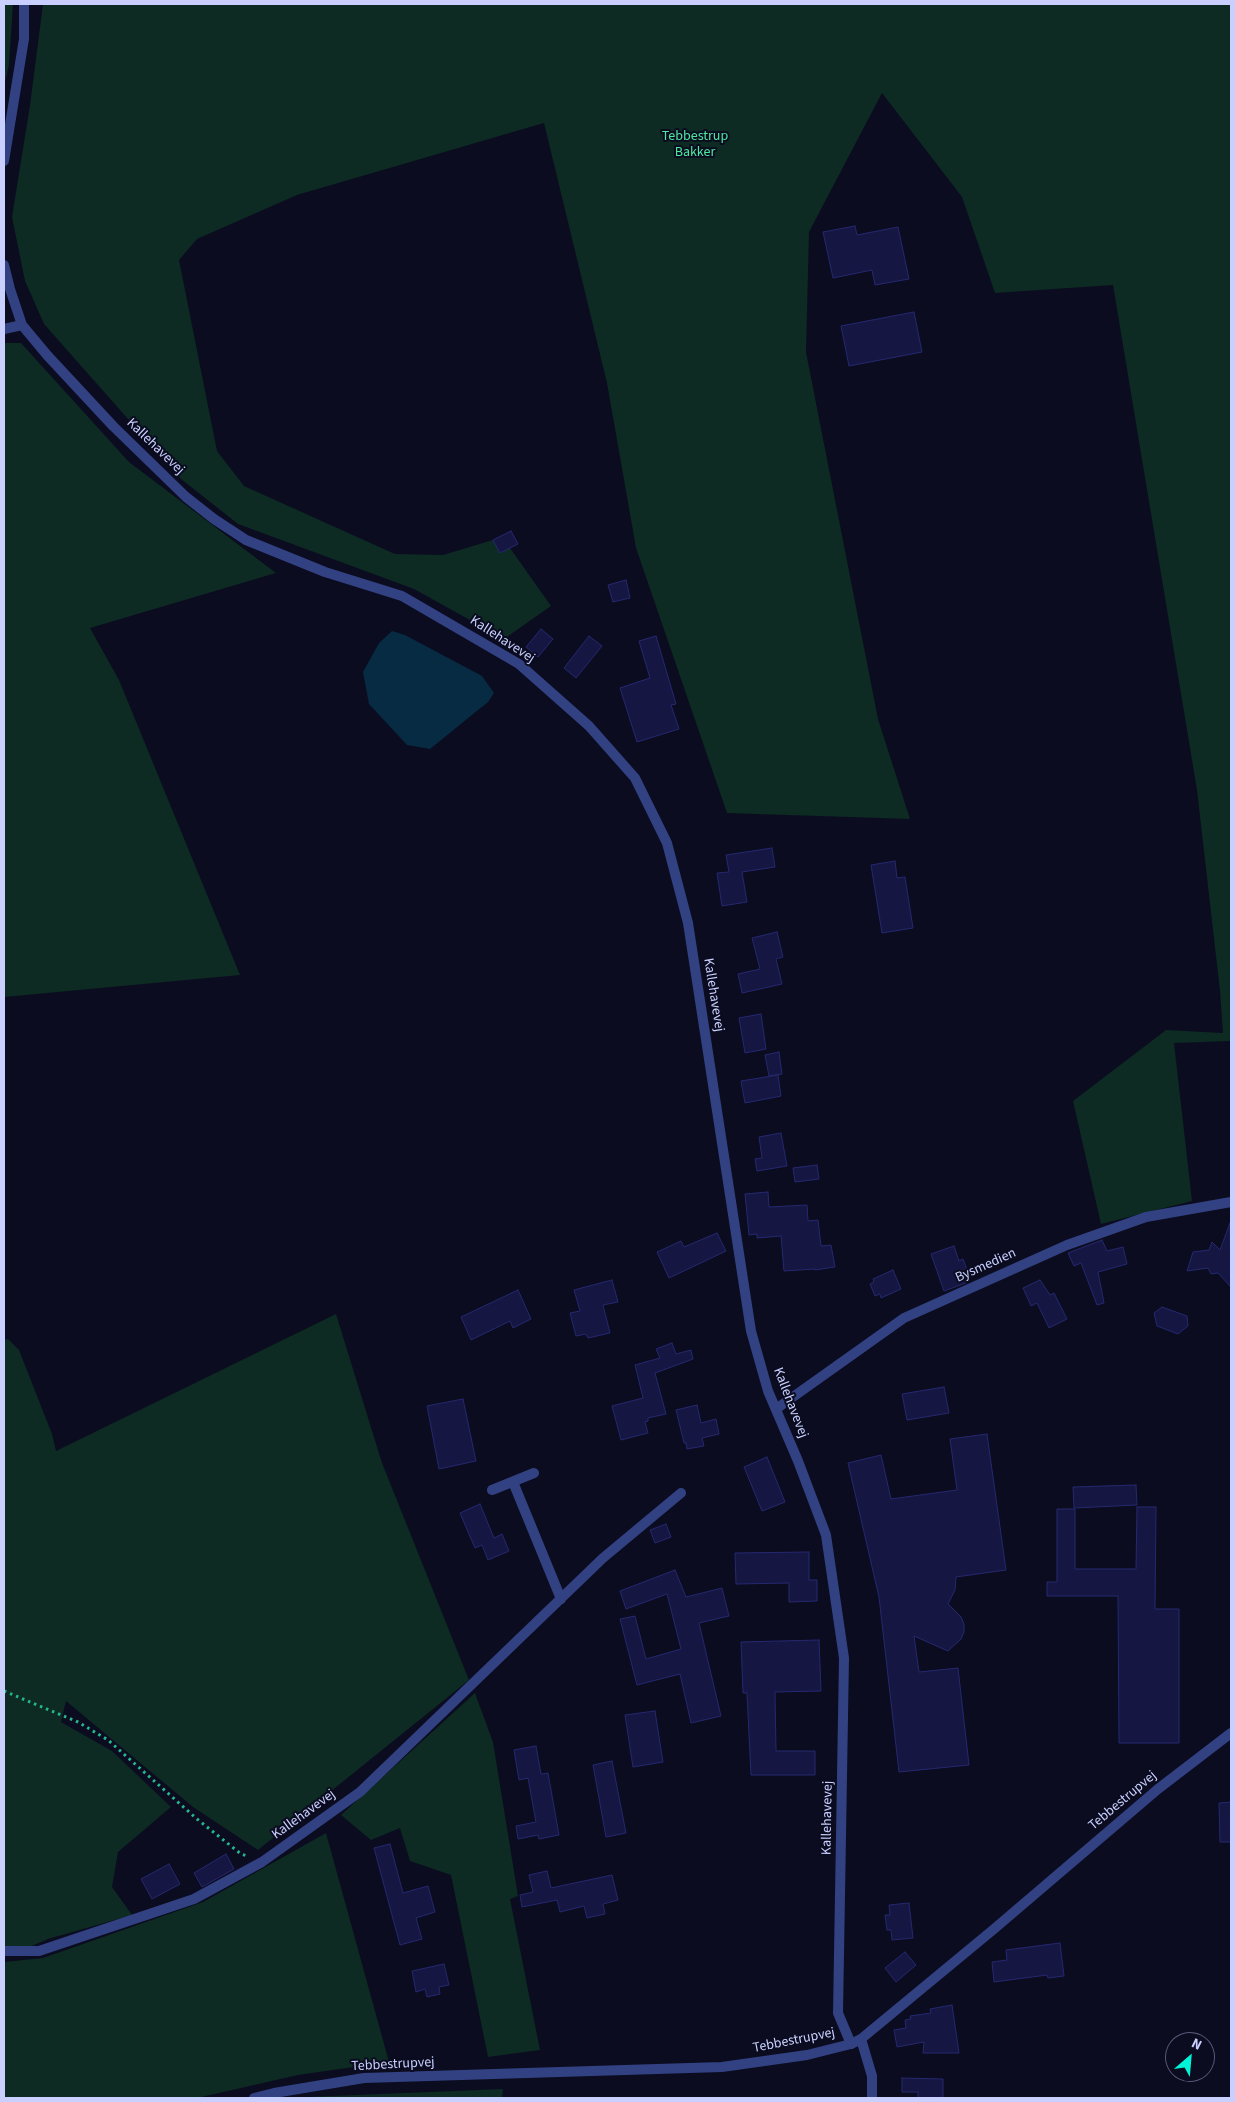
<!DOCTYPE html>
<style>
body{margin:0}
#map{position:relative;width:1235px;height:2102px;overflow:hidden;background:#0b0c20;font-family:"Source Sans 3",sans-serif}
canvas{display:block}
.frame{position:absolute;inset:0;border:5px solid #c9d0ff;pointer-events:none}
.north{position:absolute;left:1165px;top:2032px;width:50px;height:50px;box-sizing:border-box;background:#0b0c20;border:1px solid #575a79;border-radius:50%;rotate:27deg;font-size:14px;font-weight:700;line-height:20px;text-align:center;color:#c9d0ff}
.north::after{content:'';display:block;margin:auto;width:18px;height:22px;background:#00f4d5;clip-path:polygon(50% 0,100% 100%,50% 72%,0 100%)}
</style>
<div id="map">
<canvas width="1235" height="2102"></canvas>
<div class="frame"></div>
<div class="north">N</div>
</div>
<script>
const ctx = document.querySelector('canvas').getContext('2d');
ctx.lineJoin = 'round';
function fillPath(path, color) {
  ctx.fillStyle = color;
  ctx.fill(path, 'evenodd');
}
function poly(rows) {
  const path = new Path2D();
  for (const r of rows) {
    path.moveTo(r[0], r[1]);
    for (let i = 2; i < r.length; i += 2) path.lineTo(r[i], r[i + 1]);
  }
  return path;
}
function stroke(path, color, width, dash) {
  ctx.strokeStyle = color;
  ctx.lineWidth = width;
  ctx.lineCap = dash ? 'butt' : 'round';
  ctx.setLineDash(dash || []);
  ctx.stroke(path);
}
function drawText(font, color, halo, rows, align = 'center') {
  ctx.font = font + ' "Source Sans 3",sans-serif';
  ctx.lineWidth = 4;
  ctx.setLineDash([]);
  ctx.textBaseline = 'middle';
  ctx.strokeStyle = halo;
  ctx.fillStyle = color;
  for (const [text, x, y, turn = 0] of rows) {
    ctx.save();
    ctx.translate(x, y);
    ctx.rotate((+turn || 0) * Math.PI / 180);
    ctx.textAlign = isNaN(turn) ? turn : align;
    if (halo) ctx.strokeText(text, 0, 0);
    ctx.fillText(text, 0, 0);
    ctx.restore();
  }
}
fillPath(poly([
 [4,4,13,4,9,65,4,86],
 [43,4,1231,4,1231,1041,1174,1043,1192,1201,1101,1224,1073,1101,1166,1030,1223,1033,1220,991,1197,790,1113,285,995,293,962,197,882,93,809,232,806,352,878,719,910,819,727,813,636,548,607,383,544,123,297,195,197,239,179,260,217,451,244,486,395,554,443,555,493,540,500,553,510,548,551,606,504,639,414,589,238,524,181,479,44,324,25,281,12,217,30,105],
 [4,343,21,343,129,462,276,573,90,628,119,680,240,975,4,997],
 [336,1314,382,1463,469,1680,258,1850,193,1807,66,1701,61,1722,112,1751,171,1807,118,1852,112,1887,132,1915,48,1939,27,1948,4,1947,4,1340,8,1339,19,1350,52,1434,56,1451],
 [475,1693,493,1742,518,1896,510,1899,540,2050,488,2057,451,1875,410,1861,400,1828,371,1840,341,1815],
 [326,1833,389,2062,298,2075,197,2098,4,2098,4,1962,43,1958,203,1902],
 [503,2089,502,2098,306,2098,306,2097]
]), '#0d2a23');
fillPath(poly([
 [392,631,405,635,482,676,494,693,488,702,430,749,407,745,369,704,363,672,379,643]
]), '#072b42');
const building = poly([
 [855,226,857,235,898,227,909,279,875,285,872,270,833,278,823,232,855,226],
 [914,312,922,352,849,366,841,326,914,312],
 [511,531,518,544,500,553,493,540,511,531],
 [626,580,630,598,613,602,608,585,626,580],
 [541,629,553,639,538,657,526,647,541,629],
 [589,636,602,646,576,678,564,668,589,636],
 [656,636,676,704,671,705,679,729,637,742,620,688,650,678,639,641,656,636],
 [772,848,775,867,742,872,747,902,722,906,717,873,729,872,726,855,772,848],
 [895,861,897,878,905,877,913,928,882,933,871,865,895,861],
 [777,932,783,957,776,959,782,984,742,993,738,974,760,969,752,938,777,932],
 [761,1014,766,1049,745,1053,739,1018,761,1014],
 [779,1052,782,1074,769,1076,765,1055,779,1052],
 [778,1075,781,1096,745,1103,741,1081,778,1075],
 [781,1133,787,1166,757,1171,755,1159,762,1158,759,1137,781,1133],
 [817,1165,819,1179,795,1182,793,1168,817,1165],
 [768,1192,769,1207,807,1205,808,1221,818,1220,821,1246,831,1245,835,1267,815,1270,815,1269,784,1271,781,1236,757,1238,757,1234,749,1235,745,1194,768,1192],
 [1230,1223,1231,1287,1218,1273,1211,1274,1208,1268,1187,1271,1193,1252,1209,1250,1212,1242,1220,1250,1230,1223],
 [717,1233,726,1251,669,1278,657,1252,681,1241,684,1247,717,1233],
 [1102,1240,1107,1251,1123,1247,1127,1264,1098,1272,1104,1303,1097,1305,1081,1263,1074,1266,1068,1253,1102,1240],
 [954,1246,959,1261,963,1259,970,1278,965,1280,966,1283,944,1291,931,1254,954,1246],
 [893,1270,901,1289,881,1298,880,1294,875,1296,870,1284,874,1282,873,1279,893,1270],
 [612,1280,618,1302,603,1305,610,1333,588,1338,586,1334,576,1336,570,1313,580,1311,574,1290,612,1280],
 [1040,1280,1050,1295,1054,1293,1067,1319,1049,1328,1037,1303,1031,1306,1023,1288,1040,1280],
 [518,1290,531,1319,513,1328,510,1321,471,1340,461,1317,518,1290],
 [1162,1307,1187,1316,1188,1326,1178,1334,1157,1326,1154,1313,1162,1307],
 [672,1343,676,1354,691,1350,693,1359,655,1373,666,1414,648,1418,648,1421,645,1422,648,1433,621,1440,612,1406,643,1398,635,1365,660,1358,656,1349,672,1343],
 [944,1387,949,1413,907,1420,902,1394,944,1387],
 [463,1399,476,1461,439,1469,427,1406,463,1399],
 [697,1405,701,1423,716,1419,719,1434,702,1438,704,1446,687,1449,686,1443,684,1443,676,1410,697,1405],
 [987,1434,1006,1570,956,1577,955,1590,948,1604,961,1617,964,1624,964,1632,961,1639,948,1651,914,1636,919,1672,958,1668,969,1765,899,1772,879,1597,848,1463,881,1455,891,1499,957,1490,950,1439,987,1434],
 [767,1457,785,1502,762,1511,744,1467,767,1457],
 [1136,1485,1137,1505,1074,1508,1073,1487,1136,1485],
 [480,1504,494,1538,502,1534,509,1551,488,1560,482,1545,475,1548,460,1513,480,1504],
 [1137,1507,1156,1507,1155,1609,1179,1609,1179,1743,1119,1743,1118,1596,1047,1596,1047,1582,1057,1582,1057,1509,1075,1509,1075,1569,1136,1569,1137,1507],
 [666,1524,671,1537,655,1543,650,1530,666,1524],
 [809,1552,809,1580,817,1580,817,1601,789,1602,789,1583,736,1584,735,1553,809,1552],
 [675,1570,686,1597,722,1588,729,1616,699,1623,721,1716,691,1723,680,1674,637,1685,620,1619,635,1616,646,1659,681,1649,667,1594,626,1609,620,1591,675,1570],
 [819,1640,821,1691,775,1692,776,1751,815,1751,815,1775,751,1775,747,1693,743,1693,741,1642,819,1640],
 [655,1711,663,1762,633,1767,625,1715,655,1711],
 [536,1746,541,1774,548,1773,559,1835,539,1839,538,1835,518,1839,516,1826,536,1822,528,1778,519,1780,514,1750,536,1746],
 [612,1761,626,1833,606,1837,593,1765,612,1761],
 [1231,1802,1231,1842,1220,1842,1219,1803,1231,1802],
 [390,1844,403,1893,428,1886,435,1912,416,1918,422,1939,400,1945,374,1848,390,1844],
 [226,1854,234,1869,202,1887,194,1873,226,1854],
 [169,1864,180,1884,152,1899,141,1879,169,1864],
 [547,1871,551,1888,612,1875,618,1900,603,1904,605,1914,587,1918,584,1906,560,1912,557,1900,522,1907,520,1895,533,1892,529,1875,547,1871],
 [909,1903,913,1938,892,1940,891,1930,887,1930,885,1915,890,1915,889,1905,909,1903],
 [1060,1943,1064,1976,1048,1978,1047,1975,994,1982,992,1962,1007,1960,1006,1950,1060,1943],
 [905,1952,916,1965,896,1982,885,1968,905,1952],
 [444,1964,449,1985,439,1987,440,1994,427,1997,425,1989,416,1992,412,1971,444,1964],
 [952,2005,959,2053,923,2053,924,2042,897,2047,894,2030,906,2028,905,2020,911,2019,910,2016,931,2013,930,2009,952,2005],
 [902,2078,943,2079,943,2098,918,2098,918,2092,902,2092,902,2078]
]);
fillPath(building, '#151742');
stroke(building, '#262870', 1);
stroke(poly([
 [4,1691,78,1722,108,1740,197,1819,241,1854,247,1856]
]), '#24b88e', 3, [2.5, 4]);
stroke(poly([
 [492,1490,534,1473],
 [4,1951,39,1951,194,1899,262,1862,360,1792,603,1558,681,1493]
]), '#324182', 10);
stroke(poly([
 [4,161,24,39,24,4],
 [4,265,10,289,22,325,47,355,113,426,186,497,214,519,246,540,325,572,402,596,519,664,589,726,635,778,667,843,688,923,751,1331,768,1391,798,1461,826,1535,844,1658,838,2013,851,2044,807,2055,722,2067,364,2078,274,2093,254,2098],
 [4,329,22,325],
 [776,1409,904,1318,1067,1245,1146,1217,1231,1202],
 [513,1482,561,1599],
 [861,2039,872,2076,872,2098]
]), '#324182', 10);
stroke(poly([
 [851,2044,861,2039,994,1929,1158,1789,1231,1733]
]), '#324182', 10);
drawText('14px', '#4de79e', '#0b0c20', [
 ["Tebbestrup",695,137],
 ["Bakker",695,153]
]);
drawText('14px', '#c9d0ff', '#0b0c20', [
 ["Kallehavevej",155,447,44],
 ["Kallehavevej",502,640,33],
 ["Kallehavevej",713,995,81],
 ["Bysmedien",986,1266,-24],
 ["Kallehavevej",790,1403,69],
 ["Tebbestrupvej",1123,1801,-40],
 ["Kallehavevej",304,1815,-36],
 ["Kallehavevej",828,1818,-89],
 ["Tebbestrupvej",794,2041,-11],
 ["Tebbestrupvej",393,2065,-3]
]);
</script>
